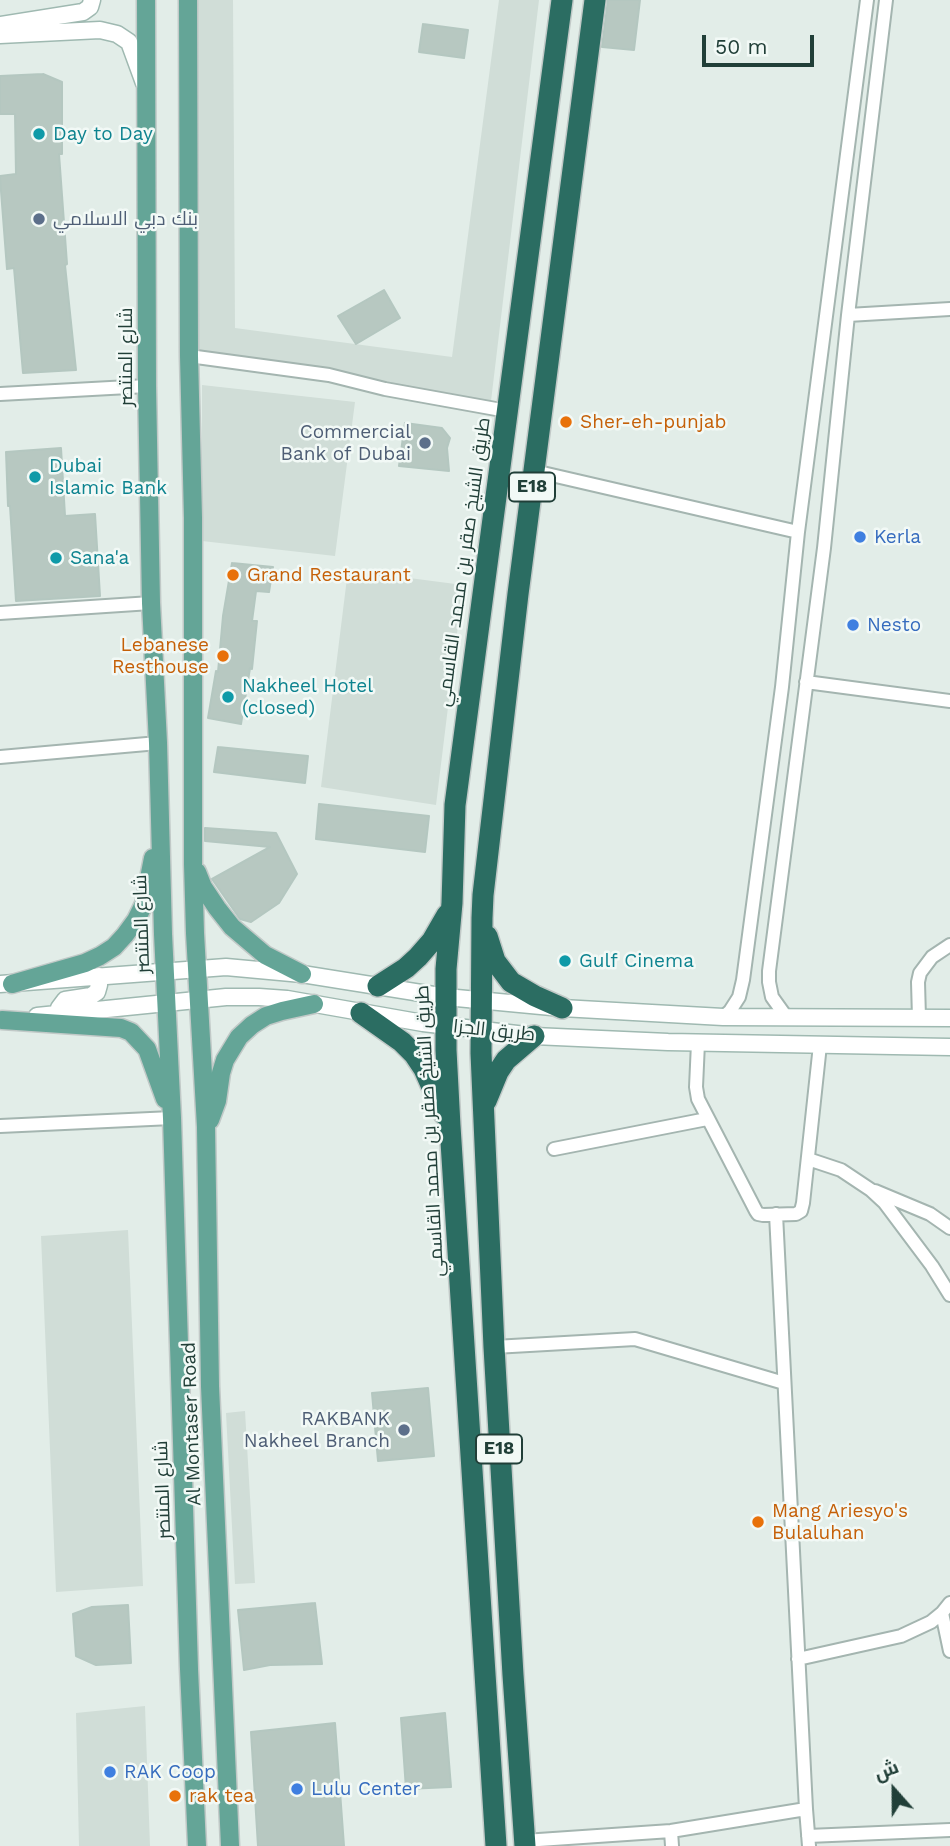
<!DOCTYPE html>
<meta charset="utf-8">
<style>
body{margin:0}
#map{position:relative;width:950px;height:1846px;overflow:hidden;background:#e2ede8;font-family:"Work Sans",Cairo,sans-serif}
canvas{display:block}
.north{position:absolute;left:859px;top:1755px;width:70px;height:70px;-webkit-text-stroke:5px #f2f9f6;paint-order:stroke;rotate:339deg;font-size:19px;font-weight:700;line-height:28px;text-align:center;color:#213f38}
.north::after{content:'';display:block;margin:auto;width:24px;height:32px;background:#213f38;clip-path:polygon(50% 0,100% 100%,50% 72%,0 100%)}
.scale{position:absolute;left:702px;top:35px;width:112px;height:32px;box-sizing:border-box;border:4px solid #213f38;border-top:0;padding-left:9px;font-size:21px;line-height:24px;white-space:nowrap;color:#213f38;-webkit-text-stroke:5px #f2f9f6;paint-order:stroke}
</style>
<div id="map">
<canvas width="950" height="1846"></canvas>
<div class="north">ش</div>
<div class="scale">50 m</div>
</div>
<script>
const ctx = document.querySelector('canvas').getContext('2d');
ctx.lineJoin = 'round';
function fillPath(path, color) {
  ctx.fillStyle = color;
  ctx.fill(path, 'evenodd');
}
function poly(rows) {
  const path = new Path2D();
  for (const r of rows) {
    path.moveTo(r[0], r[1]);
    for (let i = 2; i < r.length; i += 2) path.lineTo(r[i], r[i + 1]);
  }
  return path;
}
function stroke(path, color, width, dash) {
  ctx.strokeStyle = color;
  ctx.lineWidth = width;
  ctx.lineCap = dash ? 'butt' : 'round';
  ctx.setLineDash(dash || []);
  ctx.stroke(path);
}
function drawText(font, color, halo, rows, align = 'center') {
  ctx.font = font + ' "Work Sans",Cairo,sans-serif';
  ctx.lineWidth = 5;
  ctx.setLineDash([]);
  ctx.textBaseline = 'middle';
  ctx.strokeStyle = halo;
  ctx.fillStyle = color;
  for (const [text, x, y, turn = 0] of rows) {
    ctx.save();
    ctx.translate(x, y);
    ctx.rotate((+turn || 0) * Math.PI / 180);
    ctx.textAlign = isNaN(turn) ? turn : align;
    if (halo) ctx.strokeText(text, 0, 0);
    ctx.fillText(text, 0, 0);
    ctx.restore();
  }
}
fillPath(poly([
 [179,0,233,0,235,328,452,357,499,0,539,0,491,401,449,393,186,359],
 [202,385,355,402,335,556,202,541],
 [348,570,463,585,436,805,321,787],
 [128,1230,143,1586,56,1592,41,1236],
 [245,1411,255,1583,235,1584,226,1413],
 [145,1706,150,1846,79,1846,76,1713]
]), '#d0ddd7');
const building = poly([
 [608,0,640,0,634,50,602,47,608,0],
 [423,24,468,30,464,58,419,52,423,24],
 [43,74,62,82,62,154,59,154,67,264,65,265,76,370,23,373,14,268,7,269,0,178,0,176,16,174,15,114,0,114,0,76,43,74],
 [384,290,400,318,356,344,338,316,384,290],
 [405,423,442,428,450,438,447,448,449,471,399,466,405,423],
 [61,448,65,516,95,514,100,596,16,601,10,506,8,506,6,452,61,448],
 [232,563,273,567,269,592,256,591,252,621,257,621,252,669,250,668,241,724,208,718,216,671,218,672,223,616,232,563],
 [218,747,308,756,305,783,214,772,218,747],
 [319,804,429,816,425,852,316,839,319,804],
 [205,828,276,833,297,874,279,903,251,922,240,919,212,879,270,847,205,841,205,828],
 [428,1388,434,1456,378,1461,372,1393,428,1388],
 [315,1603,322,1664,270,1665,244,1670,238,1610,315,1603],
 [128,1605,131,1663,96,1665,76,1656,73,1614,92,1607,128,1605],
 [445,1713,451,1787,406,1789,401,1718,445,1713],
 [335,1723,344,1846,258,1846,251,1732,335,1723]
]);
fillPath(building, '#b7c8c1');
stroke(building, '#b4c7c0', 2);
const street = poly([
 [848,315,950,309],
 [189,356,329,375,385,389,507,411],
 [0,394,147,386],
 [534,471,798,532],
 [0,613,151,603],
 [806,682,950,701],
 [0,757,158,743],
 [723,1017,730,1011,739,997,743,980,782,687,798,532,867,0],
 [787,1018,772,997,769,982,769,971,824,548,848,315,886,0],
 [919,1018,918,982,920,973,932,957,950,945],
 [698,1043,696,1087,698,1099,756,1211,758,1214,763,1215,796,1214,801,1211,803,1203,820,1045],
 [0,1126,172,1118],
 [554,1149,707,1119],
 [808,1159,841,1170,871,1190,884,1202,932,1266,950,1295],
 [875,1191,930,1214,950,1228],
 [776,1214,806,1809,809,1846],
 [494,1347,635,1339,784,1383],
 [942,1613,950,1651],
 [798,1659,901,1636,931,1622,942,1613,950,1603],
 [671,1831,672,1846],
 [808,1836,950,1830],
 [524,1841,671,1831,806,1809]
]);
const secondary = poly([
 [0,25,83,12,90,7,92,0],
 [0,35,100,30,117,34,129,42,144,83],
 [0,984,226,967,302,974,446,997,562,1008,723,1017,950,1018],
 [58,1015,59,1008,65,1000,91,996,97,992,99,985,99,976],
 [37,1016,226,997,259,997,287,999,423,1023,534,1036,668,1042,950,1047]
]);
const primary = poly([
 [146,0,147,386,151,603,158,743,163,934,172,1118,189,1669,197,1846],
 [188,0,189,356,193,518,193,864,195,933,206,1127,210,1386,230,1846],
 [197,872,203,887,217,908,232,927,265,955,302,974],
 [12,984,85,963,100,956,114,947,125,935,136,920,144,904,153,858],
 [2,1020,121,1028,131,1032,147,1049,165,1099],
 [210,1120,217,1101,221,1073,225,1060,239,1037,252,1025,266,1016,282,1011,314,1004]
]);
const highway = poly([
 [487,936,495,961,511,982,535,996,562,1008],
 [378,986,406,968,418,957,432,941,447,915],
 [361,1013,402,1042,414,1054,424,1069,444,1114],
 [486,1101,498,1072,506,1060,534,1036],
 [496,1846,450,1126,446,1050,446,969,452,903,455,805,562,0],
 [525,1846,513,1675,494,1347,481,1053,482,918,483,895,518,594,595,0]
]);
stroke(street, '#a4b5b0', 16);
stroke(secondary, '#9fb9b1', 19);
stroke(primary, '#c1c9c7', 21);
stroke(highway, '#c1c9c7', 24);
stroke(street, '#fff', 12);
stroke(secondary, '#fff', 16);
stroke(primary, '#64a597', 18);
stroke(highway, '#2b6d62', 21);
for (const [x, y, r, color] of [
 [39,134,7,"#0f9aa8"],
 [39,219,7,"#5c6f8a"],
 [566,422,7,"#e8710a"],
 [425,443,7,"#5c6f8a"],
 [35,477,7,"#0f9aa8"],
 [860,537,7,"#3f7fe0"],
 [56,558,7,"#0f9aa8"],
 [233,575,7,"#e8710a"],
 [853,625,7,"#3f7fe0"],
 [223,656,7,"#e8710a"],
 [228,697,7,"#0f9aa8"],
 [565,961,7,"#0f9aa8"],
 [404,1430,7,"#5c6f8a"],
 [758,1522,7,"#e8710a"],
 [110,1772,7,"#3f7fe0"],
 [297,1789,7,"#3f7fe0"],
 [175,1796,7,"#e8710a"]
]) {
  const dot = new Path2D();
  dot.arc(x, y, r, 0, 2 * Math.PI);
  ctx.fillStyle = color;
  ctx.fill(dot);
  stroke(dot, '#f2f9f6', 2.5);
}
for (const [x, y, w] of [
 [532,487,46],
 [499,1449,46]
]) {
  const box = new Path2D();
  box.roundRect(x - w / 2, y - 14.5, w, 29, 5);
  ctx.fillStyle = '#f2f9f6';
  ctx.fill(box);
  stroke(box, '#213f38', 2);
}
drawText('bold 18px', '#213f38', null, [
 ["E18",532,487],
 ["E18",499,1449]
]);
drawText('19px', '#0d838f', '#f2f9f6', [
 ["Day to Day",53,134],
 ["Dubai",49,466],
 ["Islamic Bank",49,488],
 ["Sana'a",70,558],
 ["Nakheel Hotel",242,686],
 ["(closed)",242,708],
 ["Gulf Cinema",579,961]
], 'left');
drawText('19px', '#4e5e75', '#f2f9f6', [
 ["بنك دبي الاسلامي",53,219,"left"],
 ["Commercial",411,432],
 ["Bank of Dubai",411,454],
 ["RAKBANK",390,1419],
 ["Nakheel Branch",390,1441]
], 'right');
drawText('19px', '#213f38', '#f2f9f6', [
 ["شارع المنتصر",126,357,-90],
 ["طريق الشيخ صقر بن محمد القاسمي",464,562,-82],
 ["شارع المنتصر",142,924,-92],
 ["طريق الجزا",494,1031,6],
 ["طريق الشيخ صقر بن محمد القاسمي",430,1131,-93],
 ["Al Montaser Road",192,1424,-92],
 ["شارع المنتصر",163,1490,-92]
]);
drawText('19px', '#c56008', '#f2f9f6', [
 ["Sher-eh-punjab",580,422],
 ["Grand Restaurant",247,575],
 ["Lebanese",209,645,"right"],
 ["Resthouse",209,667,"right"],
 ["Mang Ariesyo's",772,1511],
 ["Bulaluhan",772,1533],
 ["rak tea",189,1796]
], 'left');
drawText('19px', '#366cbe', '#f2f9f6', [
 ["Kerla",874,537],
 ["Nesto",867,625],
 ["RAK Coop",124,1772],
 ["Lulu Center",311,1789]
], 'left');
</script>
